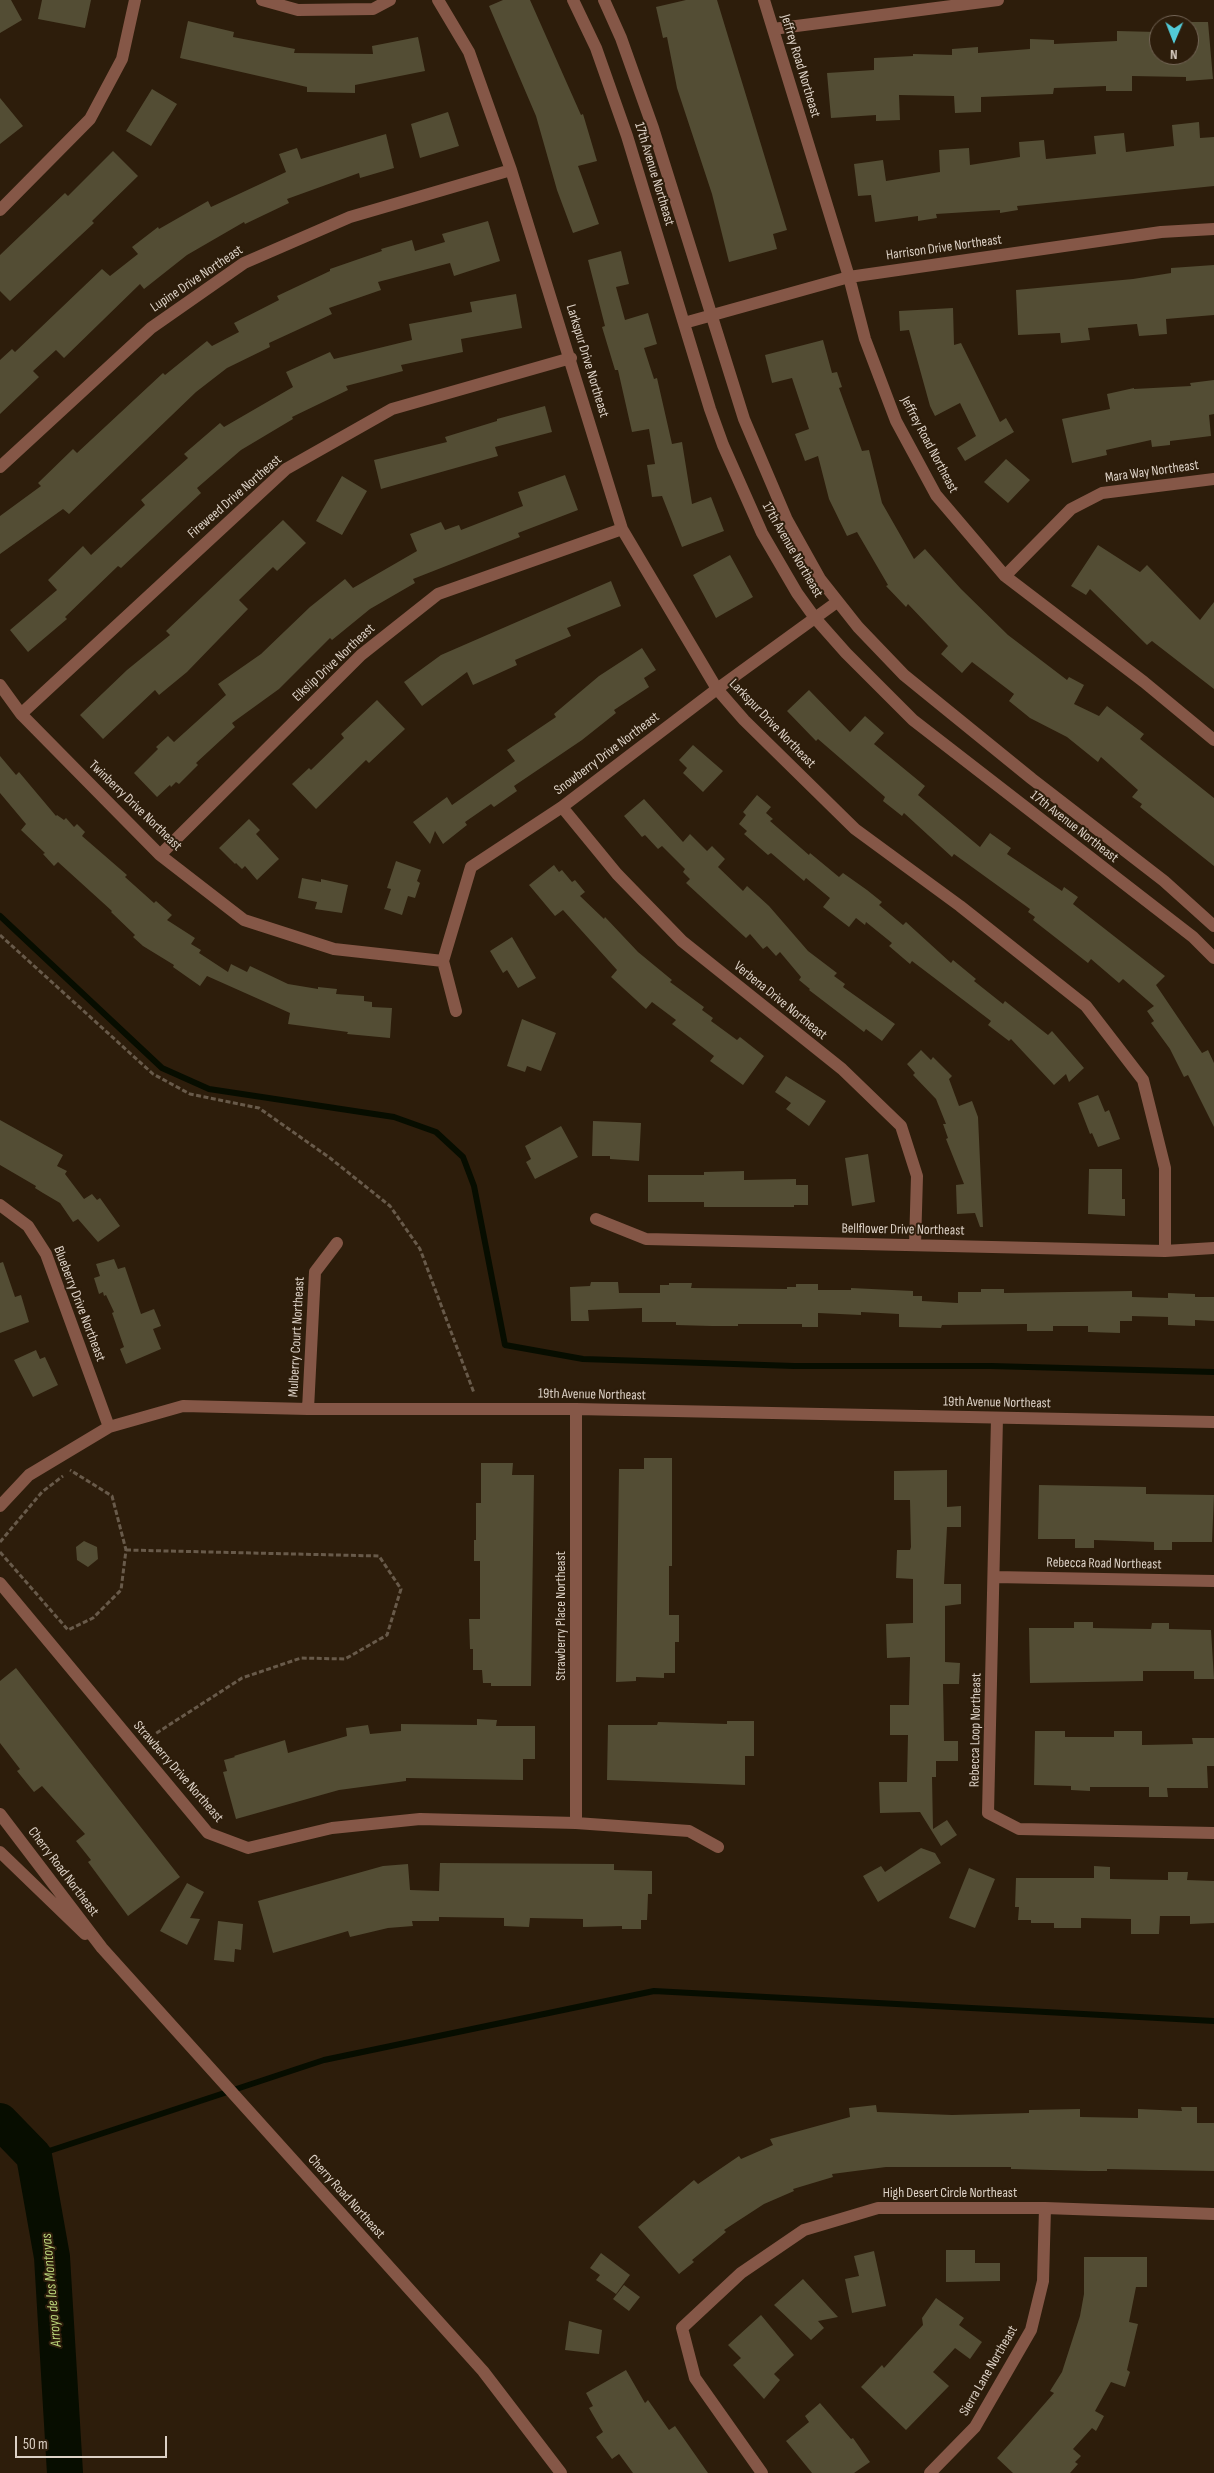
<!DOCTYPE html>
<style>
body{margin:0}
#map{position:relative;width:1214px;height:2473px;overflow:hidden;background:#2d1d0b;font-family:"Sofia Sans Condensed",sans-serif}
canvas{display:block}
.north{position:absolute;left:1149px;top:15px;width:50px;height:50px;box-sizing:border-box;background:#2d1d0b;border:1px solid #736556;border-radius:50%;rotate:181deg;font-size:14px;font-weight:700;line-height:20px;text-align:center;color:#dcd1c6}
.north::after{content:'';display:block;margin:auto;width:18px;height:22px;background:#52cbd8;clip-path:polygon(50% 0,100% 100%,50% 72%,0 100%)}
.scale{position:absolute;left:15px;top:2436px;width:152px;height:22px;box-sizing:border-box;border:2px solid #dcd1c6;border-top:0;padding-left:6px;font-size:15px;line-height:18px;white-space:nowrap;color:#dcd1c6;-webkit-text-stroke:4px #2d1d0b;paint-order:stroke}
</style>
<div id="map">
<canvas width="1214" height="2473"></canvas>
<div class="north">N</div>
<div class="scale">50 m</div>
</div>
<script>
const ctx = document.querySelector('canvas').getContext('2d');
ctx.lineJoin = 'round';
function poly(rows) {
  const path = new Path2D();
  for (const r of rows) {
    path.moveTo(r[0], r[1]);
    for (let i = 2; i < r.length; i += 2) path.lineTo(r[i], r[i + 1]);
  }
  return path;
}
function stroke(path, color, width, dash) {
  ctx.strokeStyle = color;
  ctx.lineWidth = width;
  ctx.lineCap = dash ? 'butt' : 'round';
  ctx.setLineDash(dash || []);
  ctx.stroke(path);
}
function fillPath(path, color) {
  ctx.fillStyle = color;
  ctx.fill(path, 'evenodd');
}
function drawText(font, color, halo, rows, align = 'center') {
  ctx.font = font + ' "Sofia Sans Condensed",sans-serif';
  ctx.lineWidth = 4;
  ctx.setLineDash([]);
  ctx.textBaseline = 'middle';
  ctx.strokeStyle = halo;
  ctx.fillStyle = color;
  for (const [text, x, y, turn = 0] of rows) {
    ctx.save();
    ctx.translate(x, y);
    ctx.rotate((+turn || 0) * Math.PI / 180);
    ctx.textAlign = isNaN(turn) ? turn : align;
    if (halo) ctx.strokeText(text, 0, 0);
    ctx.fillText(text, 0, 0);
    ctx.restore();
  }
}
stroke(poly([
 [0,916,162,1068,209,1089,394,1117,436,1132,463,1157,474,1186,505,1345,583,1359,794,1366,991,1366,1214,1372],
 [34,2156,324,2060,654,1991,1214,2021]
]), '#070d00', 6);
stroke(poly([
 [0,2121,34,2156,52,2257,65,2473]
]), '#070d00', 36);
fillPath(poly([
 [0,0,11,0,22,20,0,33],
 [42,0,91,0,85,28,38,19],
 [503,0,530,0,581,115,583,114,597,161,578,166,599,224,573,233,557,190,536,116,489,6],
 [686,0,717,0,787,230,773,234,777,249,729,262,712,194,677,88,667,37,663,38,656,7],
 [188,21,234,32,233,37,295,49,294,53,373,54,372,46,418,37,425,71,355,85,355,93,307,92,307,87,180,58],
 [1157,22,1208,22,1213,79,1186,81,1186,77,1132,76,1132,91,1106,91,1106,86,1054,88,1053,94,981,97,981,112,955,113,954,96,899,95,900,120,876,121,876,115,831,118,827,73,874,70,874,58,913,56,913,54,952,55,952,49,978,47,978,53,1030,49,1030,39,1054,40,1054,44,1117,41,1117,31,1157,32],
 [1159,25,1189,25,1189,55,1159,55],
 [152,89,177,104,151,146,126,131],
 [0,98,23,126,0,144],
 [448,112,459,146,420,158,411,124],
 [1199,122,1200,138,1214,137,1214,186,1017,206,1018,210,1000,213,1000,210,936,214,937,218,918,221,918,216,875,222,871,195,858,196,854,164,883,160,886,181,940,172,939,150,969,148,970,165,1020,157,1019,142,1044,140,1046,159,1096,154,1094,136,1124,133,1126,152,1174,146,1172,125],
 [386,134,394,168,360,178,359,173,287,199,289,203,245,224,244,222,187,255,144,289,140,284,64,358,56,350,33,371,39,377,0,414,0,360,12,349,15,352,102,269,110,276,138,254,132,247,158,227,159,229,208,201,211,207,286,172,279,154,297,148,301,159],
 [113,151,138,176,92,221,94,223,10,301,0,291,0,255,65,193,68,196],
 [488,221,500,261,454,276,450,263,378,282,381,290,329,308,332,314,269,343,270,347,227,368,196,392,69,514,63,509,0,554,0,516,41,486,38,483,73,449,77,453,163,373,165,375,207,341,212,346,239,332,234,323,279,300,277,296,330,271,330,269,382,251,381,249,412,240,415,251,445,242,442,234],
 [621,251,629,284,616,287,625,320,648,313,657,344,644,348,654,379,657,378,672,444,682,442,692,504,711,497,724,531,682,547,662,496,652,497,647,465,655,464,649,429,632,432,618,370,615,370,602,327,605,326,588,260],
 [1214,265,1214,315,1166,319,1167,334,1139,336,1137,324,1088,328,1090,340,1061,343,1060,333,1018,335,1016,290,1133,279,1171,273,1171,268],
 [516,294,522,328,461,339,463,352,401,365,403,371,346,386,348,390,292,417,293,419,241,450,197,488,201,493,121,568,118,566,65,617,67,619,28,652,10,630,57,590,48,580,83,546,91,555,145,505,141,500,188,458,184,454,220,423,224,427,293,387,286,372,330,352,334,359,412,340,409,324,472,312,470,302],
 [953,308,954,345,961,343,1000,422,1006,418,1014,432,965,461,957,448,976,436,960,403,935,416,930,406,909,330,900,331,899,311],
 [823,340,832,373,837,372,842,387,839,388,862,451,869,450,882,503,914,559,925,549,961,589,1008,635,1067,680,1069,677,1084,685,1074,704,1099,716,1107,706,1144,734,1140,739,1214,798,1214,866,1140,807,1142,804,1132,797,1138,790,1101,757,1098,762,1067,737,1030,718,1009,701,1014,694,972,662,962,673,941,654,948,646,908,604,906,607,886,586,888,585,857,532,847,536,829,499,818,456,805,461,795,434,809,429,792,378,772,383,765,355],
 [1214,380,1214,414,1209,415,1211,436,1170,441,1170,445,1152,447,1151,440,1106,450,1107,455,1072,463,1062,419,1110,409,1107,394,1134,388,1134,389,1191,386,1190,383],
 [545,406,552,432,495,447,498,456,381,489,374,460,447,442,445,437,497,421,497,419],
 [1006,459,1030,480,1008,503,984,482],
 [565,475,578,510,518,533,520,537,413,579,415,583,370,609,332,640,330,638,279,689,232,723,235,727,196,763,198,765,179,784,176,782,171,787,170,785,157,797,134,773,158,749,156,747,168,736,174,742,226,695,218,684,261,654,310,607,345,579,353,588,417,551,410,534,441,522,445,530,459,525,461,530,523,506,518,492],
 [342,476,367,491,342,535,316,521],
 [283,520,306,543,277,571,273,567,239,600,248,609,187,672,159,695,155,690,103,739,80,715,127,670,170,635,166,631],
 [1098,545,1140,572,1147,565,1200,620,1214,602,1214,689,1152,641,1147,645,1090,589,1086,595,1071,586],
 [730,555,753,597,716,618,693,575],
 [611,581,621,606,567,628,571,636,515,660,517,665,473,685,467,672,422,706,404,682,441,655],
 [642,648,656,670,644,678,649,687,614,710,616,713,582,740,514,786,517,791,494,807,491,804,465,822,467,825,443,844,435,831,430,844,413,822,447,797,452,805,515,761,507,750,556,717,554,714,599,676],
 [809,690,850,732,865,716,884,733,874,744,925,786,918,795,980,847,990,833,1011,848,1007,854,1062,891,1064,887,1078,897,1073,904,1165,976,1156,985,1202,1053,1208,1050,1214,1063,1214,1127,1188,1075,1184,1077,1170,1049,1151,1023,1154,1021,1147,1011,1154,1006,1123,979,1119,983,1091,959,1088,963,1033,920,1035,917,1028,912,1030,909,954,854,952,857,904,813,902,816,883,801,885,797,818,739,816,741,787,711],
 [377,700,405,729,369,763,366,760,316,809,292,784,309,768,311,770,344,738,341,734],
 [693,745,723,771,703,792,683,773,687,768,679,760],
 [0,756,16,775,19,772,56,816,57,815,64,820,66,818,74,827,77,824,85,832,82,836,127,875,125,877,154,903,156,901,172,915,167,920,195,938,191,944,201,950,199,953,228,972,231,964,247,972,250,966,288,984,318,989,318,987,337,989,336,994,364,996,364,1001,372,1002,372,1007,392,1008,390,1038,347,1034,348,1032,288,1024,290,1013,207,976,200,986,173,967,174,965,143,946,133,937,135,935,111,912,112,911,58,862,54,866,43,854,45,853,21,830,26,824,0,793],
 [757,795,771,807,766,813,773,819,770,821,809,855,810,853,839,877,843,873,867,890,882,902,879,905,903,925,906,922,951,963,953,960,976,979,974,981,1003,1004,1005,1001,1048,1035,1052,1031,1084,1068,1069,1082,1066,1074,1054,1085,1011,1039,1009,1041,988,1025,991,1021,912,961,910,964,889,946,892,943,866,922,865,925,856,918,849,927,823,907,830,898,806,878,804,881,771,853,768,855,744,834,747,831,739,824,746,815,743,812],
 [644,799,683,842,690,834,707,851,712,846,725,859,718,867,743,891,747,886,769,906,808,951,837,973,834,976,845,984,843,987,895,1024,882,1041,866,1029,864,1032,809,990,810,989,799,980,801,977,780,952,776,956,767,946,763,949,750,934,746,938,686,883,690,879,683,872,685,869,662,846,658,849,645,835,642,837,624,816],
 [249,819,260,830,256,834,279,859,257,880,245,866,242,869,236,863,235,864,219,848],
 [396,861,421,870,417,881,420,883,415,898,408,896,402,915,384,909,391,889,387,888],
 [554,865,559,872,562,870,572,882,575,880,585,892,580,896,604,919,605,917,638,952,672,980,670,982,704,1007,702,1010,713,1018,711,1021,737,1040,740,1037,764,1056,743,1085,710,1061,714,1056,672,1024,676,1020,652,1002,646,1009,611,977,617,970,563,910,555,916,529,885],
 [302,878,321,882,321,879,348,885,342,913,315,909,317,902,298,898],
 [512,937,536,978,518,988,507,970,503,973,490,951],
 [522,1019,556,1033,541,1071,527,1066,525,1072,507,1066],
 [921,1050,931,1060,933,1057,952,1076,949,1079,959,1106,972,1101,978,1117,983,1227,980,1227,975,1213,957,1214,956,1185,964,1184,946,1139,948,1138,943,1124,946,1124,936,1099,913,1075,915,1073,907,1064],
 [786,1076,826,1101,809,1126,786,1109,791,1103,775,1092],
 [1098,1095,1105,1112,1109,1110,1120,1139,1098,1147,1092,1133,1090,1134,1078,1103],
 [0,1120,63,1155,57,1166,67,1171,65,1174,84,1199,92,1194,97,1200,100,1198,120,1226,98,1242,78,1219,73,1222,60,1203,43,1193,35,1188,36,1186,0,1165],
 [593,1121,641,1123,639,1161,610,1159,610,1156,592,1156],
 [561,1126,578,1157,535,1179,526,1162,531,1159,525,1146],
 [868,1154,875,1202,852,1206,845,1158],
 [1089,1169,1122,1169,1122,1199,1125,1199,1125,1216,1088,1214],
 [744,1171,744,1180,796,1179,796,1185,808,1185,808,1205,794,1205,794,1207,704,1207,704,1202,648,1202,648,1175,704,1175,704,1172],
 [114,1259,118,1269,125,1267,141,1314,154,1309,161,1326,153,1329,161,1349,126,1364,120,1349,124,1347,112,1313,114,1312,106,1295,104,1296,103,1292,99,1294,94,1278,100,1276,96,1264],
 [3,1262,15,1297,21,1295,29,1322,0,1333,0,1263],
 [591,1282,618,1282,619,1293,660,1293,660,1285,669,1285,669,1283,692,1283,691,1288,787,1289,787,1287,796,1287,796,1284,818,1284,818,1290,851,1290,851,1288,913,1291,913,1296,922,1296,922,1301,958,1303,958,1292,981,1292,981,1289,1004,1289,1004,1293,1132,1291,1132,1297,1168,1298,1168,1293,1195,1294,1195,1297,1214,1297,1214,1321,1195,1320,1195,1326,1168,1325,1168,1317,1132,1316,1132,1321,1120,1321,1120,1333,1088,1332,1088,1326,1053,1326,1053,1331,1027,1331,1027,1324,942,1325,941,1328,899,1327,899,1314,861,1312,861,1315,818,1313,818,1327,802,1327,802,1324,738,1324,738,1326,712,1326,676,1325,676,1322,642,1322,642,1308,588,1310,589,1321,571,1321,570,1287,590,1286],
 [36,1350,40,1359,45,1357,58,1385,33,1397,14,1360],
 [644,1458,672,1458,672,1566,669,1566,669,1615,679,1615,679,1642,675,1642,675,1673,664,1673,664,1678,636,1677,636,1681,616,1682,619,1469,644,1469],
 [481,1463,513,1463,512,1475,534,1475,531,1686,491,1686,491,1683,483,1683,482,1670,473,1670,473,1649,470,1649,469,1619,480,1619,480,1561,474,1561,474,1540,476,1540,476,1503,481,1503],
 [947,1470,947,1507,961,1506,961,1527,947,1527,944,1584,961,1584,961,1604,945,1606,945,1662,960,1663,959,1684,943,1684,944,1741,958,1741,958,1761,936,1761,936,1777,932,1777,933,1829,947,1820,957,1835,941,1846,920,1812,880,1813,879,1782,907,1782,908,1735,890,1735,890,1705,909,1705,910,1657,887,1658,886,1624,913,1623,913,1579,896,1578,897,1550,910,1550,911,1547,910,1500,894,1500,894,1471],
 [1039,1485,1146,1487,1146,1494,1214,1495,1212,1542,1172,1542,1172,1550,1154,1550,1154,1542,1094,1540,1094,1548,1075,1548,1075,1539,1038,1539],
 [84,1541,97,1547,98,1559,88,1567,77,1560,76,1547],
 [1074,1622,1093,1622,1093,1628,1151,1629,1152,1623,1169,1623,1169,1629,1211,1630,1214,1679,1194,1679,1194,1671,1143,1671,1143,1681,1030,1683,1029,1628,1074,1628],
 [16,1668,180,1877,128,1916,88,1862,91,1860,76,1841,85,1834,42,1786,34,1792,17,1771,20,1769,0,1743,0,1681],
 [477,1719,497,1720,496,1726,535,1726,535,1759,523,1759,523,1780,406,1778,406,1781,339,1790,236,1819,223,1772,227,1771,224,1760,235,1757,234,1756,285,1740,288,1753,347,1736,346,1728,368,1725,370,1734,401,1731,401,1724,477,1725],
 [727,1721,754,1721,754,1756,745,1756,745,1785,607,1780,608,1725,657,1725,658,1722,727,1724],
 [1035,1731,1065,1731,1065,1737,1114,1737,1114,1731,1142,1731,1142,1745,1193,1744,1192,1738,1214,1738,1214,1766,1207,1766,1208,1788,1167,1788,1168,1797,1149,1797,1149,1787,1090,1787,1090,1791,1071,1790,1071,1786,1034,1785],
 [921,1848,935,1853,941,1863,878,1902,863,1876,881,1866,885,1872],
 [440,1863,614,1864,614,1870,652,1871,652,1894,648,1894,647,1920,641,1920,641,1929,622,1929,622,1926,583,1927,583,1919,530,1918,529,1927,504,1926,504,1918,439,1917,439,1921,412,1921,413,1926,388,1928,350,1937,348,1931,273,1953,258,1901,383,1866,408,1864,410,1890,439,1891],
 [1094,1866,1110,1867,1110,1879,1168,1880,1168,1872,1188,1872,1187,1880,1214,1881,1214,1923,1190,1924,1190,1916,1160,1916,1159,1934,1131,1934,1131,1919,1081,1918,1081,1928,1054,1928,1054,1923,1031,1923,1031,1920,1018,1920,1019,1907,1015,1907,1016,1878,1094,1878],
 [969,1868,995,1879,975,1928,949,1918],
 [187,1883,204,1892,190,1918,200,1919,187,1945,160,1931],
 [218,1921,243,1924,241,1950,235,1949,234,1962,214,1960],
 [876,2105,877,2112,952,2115,1029,2113,1029,2110,1080,2109,1080,2117,1138,2118,1138,2109,1182,2111,1181,2107,1197,2107,1197,2123,1214,2123,1214,2171,1107,2169,1107,2171,1089,2171,1011,2169,1011,2167,886,2167,832,2174,833,2177,793,2189,794,2191,764,2204,724,2230,726,2232,692,2260,694,2262,679,2274,638,2227,694,2180,698,2184,739,2156,741,2159,773,2145,770,2139,850,2117,849,2108],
 [946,2250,975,2250,975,2263,1000,2263,1000,2281,946,2282],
 [874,2251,886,2306,852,2313,845,2279,859,2276,854,2256],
 [601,2253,630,2275,616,2294,596,2280,600,2275,590,2268],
 [1084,2257,1147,2257,1147,2287,1136,2287,1129,2322,1138,2324,1127,2370,1130,2372,1125,2387,1111,2382,1095,2411,1104,2416,1096,2431,1092,2428,1073,2449,1081,2456,1075,2462,1078,2464,1070,2473,1013,2473,997,2458,1054,2393,1050,2391,1062,2372,1080,2316,1084,2294],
 [803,2279,838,2317,818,2321,824,2328,811,2340,774,2305],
 [624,2285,640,2297,629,2311,613,2299],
 [936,2298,964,2318,959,2325,982,2342,970,2359,955,2348,933,2372,949,2386,906,2430,861,2387,882,2365,884,2368,923,2325,922,2318],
 [761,2315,794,2355,774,2374,780,2380,764,2399,733,2365,741,2358,728,2345],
 [569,2321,602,2330,599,2354,565,2350],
 [626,2370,645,2403,648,2400,669,2430,675,2426,708,2473,633,2473,619,2454,612,2459,596,2437,603,2432,589,2408,593,2406,586,2393],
 [820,2403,851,2439,853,2438,870,2462,854,2473,812,2473,786,2441,809,2422,805,2416]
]), '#534d34');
stroke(poly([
 [0,935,153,1074,190,1094,259,1108,330,1158,390,1206,420,1249,474,1393],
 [0,1542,42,1492,63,1476],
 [126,1550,379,1556,401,1589,387,1635,345,1659,301,1658,242,1678,155,1734],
 [0,1552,68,1630,93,1618,121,1590,126,1550,112,1496,70,1470]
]), '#685a4a', 3, [5, 2.5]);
stroke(poly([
 [262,0,298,10,373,9,390,0],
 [438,0,469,52,511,170,622,529,717,689,744,720,855,829,960,906,1086,1006,1143,1080,1165,1168,1165,1251],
 [573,0,596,48,627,136,710,409,723,445,762,533,797,593,815,618,846,653,913,720,1193,937,1214,958],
 [604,0,621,38,653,128,744,419,787,520,820,579,858,627,904,675,1032,779,1164,881,1214,926],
 [764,0,849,277,865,339,896,421,936,495,1005,576,1144,682,1214,740],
 [773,29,998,0],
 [0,210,90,119,122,59,135,0],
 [684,323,849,277,1161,232,1214,229],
 [0,467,151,328,244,263,350,217,511,170],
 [1005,576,1071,509,1102,493,1214,479],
 [0,685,21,714,160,855,244,920,334,949,443,961],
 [21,714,286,469,392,409,571,358],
 [562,807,617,874,682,941,842,1069,901,1126,917,1176,915,1245],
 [160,855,361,655,438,594,622,529],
 [443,961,471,867,562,807,717,689,837,602],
 [443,961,456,1011],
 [0,1205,28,1226,46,1254,109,1427],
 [596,1219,646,1239,1165,1251,1214,1248],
 [308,1409,315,1272,337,1243],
 [576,1409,576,1823],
 [997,1418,988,1813,1019,1829,1214,1833],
 [0,1506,29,1475,109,1427,183,1406,308,1409,576,1409,1214,1422],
 [994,1577,1214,1581],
 [0,1583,208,1833,248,1848,332,1828,420,1819,576,1823,689,1831,718,1847],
 [0,1814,102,1948,483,2371,561,2473],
 [0,1852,85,1934],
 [762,2473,695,2378,682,2328,741,2273,804,2230,878,2208,1045,2208,1214,2214],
 [930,2473,975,2427,1031,2330,1043,2281,1045,2208]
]), '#855747', 12);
drawText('14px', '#dcd1c6', '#2d1d0b', [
 ["Jeffrey Road Northeast",800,66,73],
 ["17th Avenue Northeast",654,174,73],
 ["Harrison Drive Northeast",944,248,-8],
 ["Lupine Drive Northeast",197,279,-34],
 ["Larkspur Drive Northeast",587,361,73],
 ["Jeffrey Road Northeast",929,445,62],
 ["Mara Way Northeast",1152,472,-8],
 ["Fireweed Drive Northeast",235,497,-41],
 ["17th Avenue Northeast",792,550,60],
 ["Elkslip Drive Northeast",334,663,-43],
 ["Larkspur Drive Northeast",772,724,46],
 ["Snowberry Drive Northeast",607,754,-37],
 ["Twinberry Drive Northeast",135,806,44],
 ["17th Avenue Northeast",1074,827,38],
 ["Verbena Drive Northeast",780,1001,39],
 ["Bellflower Drive Northeast",903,1230,1],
 ["Blueberry Drive Northeast",79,1304,69],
 ["Mulberry Court Northeast",297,1337,-87],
 ["19th Avenue Northeast",592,1395,1],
 ["19th Avenue Northeast",997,1403,1],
 ["Rebecca Road Northeast",1104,1564,1],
 ["Strawberry Place Northeast",561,1616,-90],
 ["Rebecca Loop Northeast",976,1730,-89],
 ["Strawberry Drive Northeast",178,1772,49],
 ["Cherry Road Northeast",63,1872,53],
 ["High Desert Circle Northeast",950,2193],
 ["Cherry Road Northeast",346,2197,48],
 ["Sierra Lane Northeast",989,2371,-60]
]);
drawText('italic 15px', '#b7d178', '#2d1d0b', [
 ["Arroyo de los Montoyas",52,2290,-95]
]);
</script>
